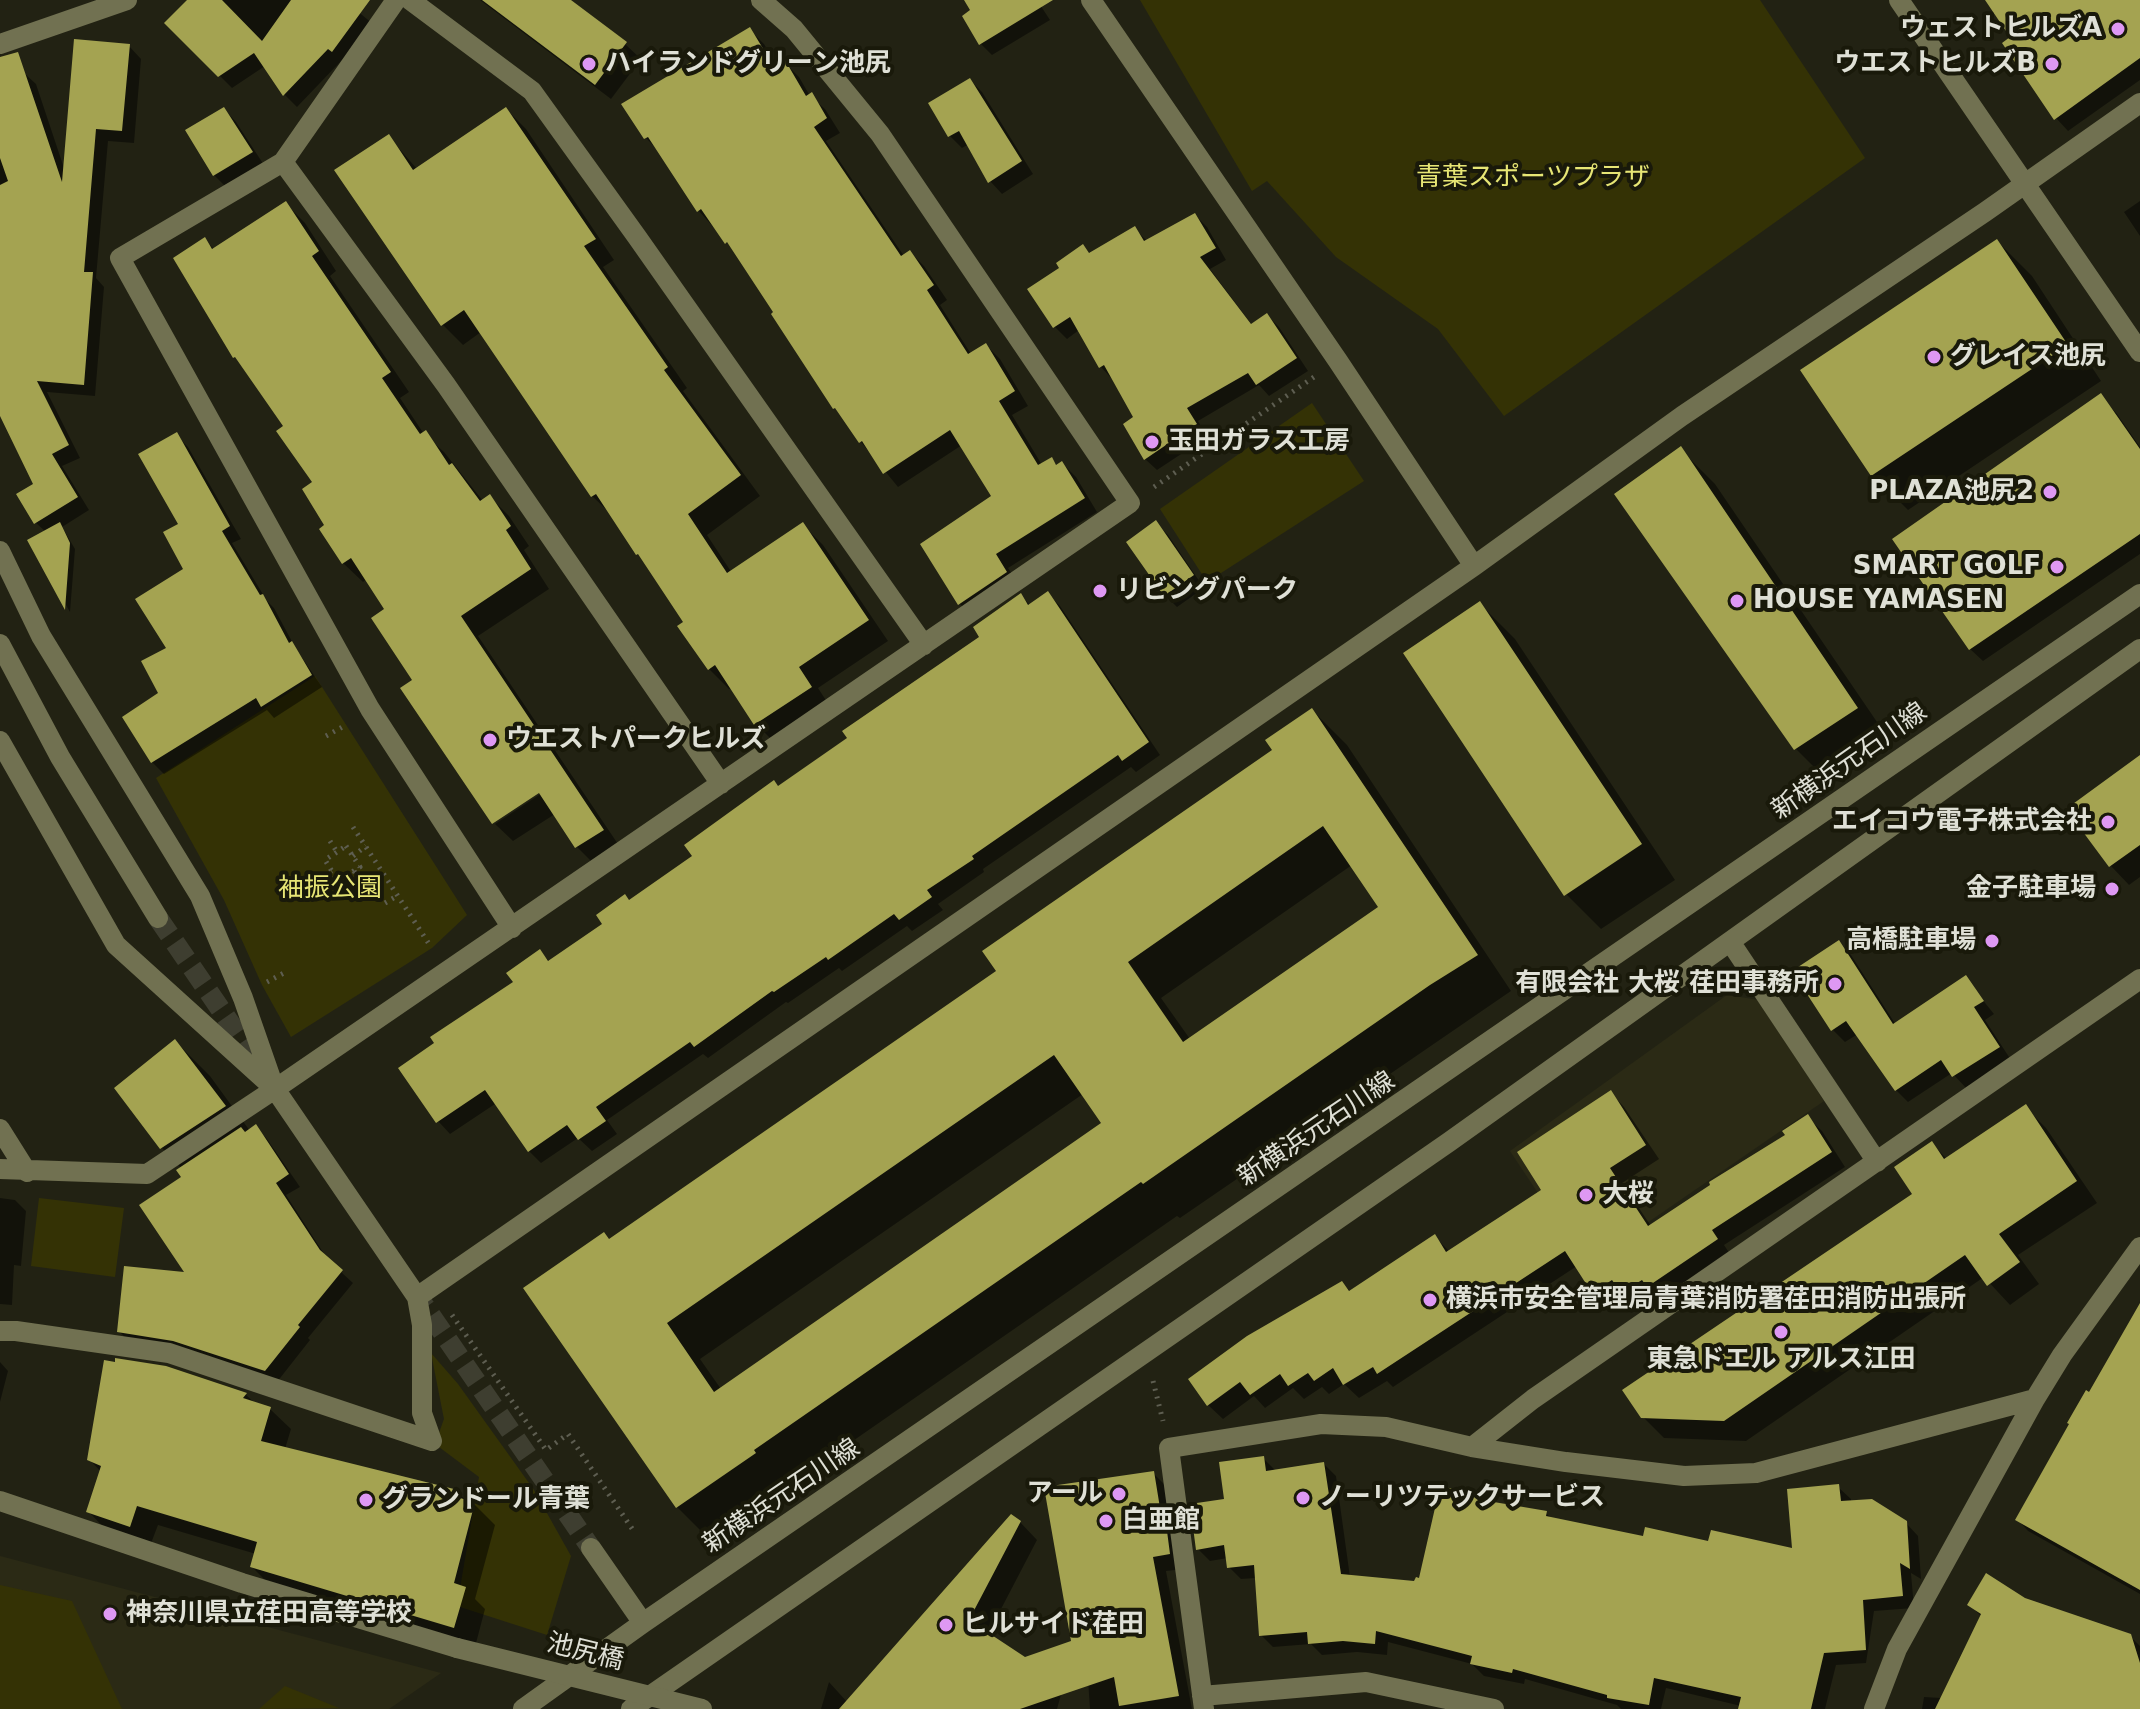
<!DOCTYPE html>
<meta charset="utf-8">
<style>
body{margin:0}
canvas{display:block;background:#222213}
</style>
<canvas width="2140" height="1709"></canvas>
<script>
const ctx = document.querySelector('canvas').getContext('2d');
ctx.lineJoin = 'round';
function fillPath(path, color) {
  ctx.fillStyle = color;
  ctx.fill(path, 'evenodd');
}
function poly(rows) {
  const path = new Path2D();
  for (const r of rows) {
    path.moveTo(r[0], r[1]);
    for (let i = 2; i < r.length; i += 2) path.lineTo(r[i], r[i + 1]);
  }
  return path;
}
function stroke(path, color, width, dash) {
  ctx.strokeStyle = color;
  ctx.lineWidth = width;
  ctx.lineCap = dash ? 'butt' : 'round';
  ctx.setLineDash(dash || []);
  ctx.stroke(path);
}
function drawText(font, color, halo, rows, align = 'center') {
  ctx.font = font + ' "DejaVu Sans","Noto Sans JP",sans-serif';
  ctx.lineWidth = 8;
  ctx.setLineDash([]);
  ctx.textBaseline = 'middle';
  ctx.strokeStyle = halo;
  ctx.fillStyle = color;
  for (const [text, x, y, turn = 0] of rows) {
    ctx.save();
    ctx.translate(x, y);
    ctx.rotate((+turn || 0) * Math.PI / 180);
    ctx.textAlign = isNaN(turn) ? turn : align;
    if (halo) ctx.strokeText(text, 0, 0);
    ctx.fillText(text, 0, 0);
    ctx.restore();
  }
}
fillPath(poly([
 [1727,995,1759,1000,1824,1101,1586,1265,1510,1151],
 [0,1556,441,1673,389,1709,0,1709]
]), '#2b2a15');
fillPath(poly([
 [1140,0,1760,0,1865,158,1504,416,1438,329,1336,257,1267,181,1252,191],
 [1312,403,1364,481,1207,582,1160,509],
 [315,676,467,915,432,948,291,1037,262,985,224,900,156,778],
 [39,1198,124,1208,115,1277,31,1266],
 [431,1353,458,1384,534,1490,571,1556,547,1635,457,1606,479,1477,435,1444,444,1419],
 [0,1585,72,1601,122,1709,0,1709],
 [285,1686,339,1708,259,1709]
]), '#343205');
fillPath(poly([
 [190,0,344,0,373,24,346,63,342,60,297,107,285,95,265,66,232,88,167,23],
 [480,0,568,0,625,44,641,59,611,99],
 [966,0,1037,0,1050,20,992,55,981,44,973,11],
 [1988,0,2140,0,2140,80,2068,131,2056,118,2013,37],
 [750,30,764,44,778,67,785,63,799,77,810,96,825,109,840,133,826,141,904,256,910,252,924,266,947,300,940,305,971,354,986,345,1000,359,1028,406,1012,415,1042,465,1051,460,1058,466,1062,463,1076,477,1097,512,1008,568,1020,586,974,618,960,604,994,497,962,445,898,487,861,442,734,250,698,210,661,153,646,138],
 [129,46,141,59,134,143,108,141,96,278,104,287,95,396,47,392,80,458,62,466,89,510,62,527,75,549,70,612,30,541,46,532,36,523,36,484,0,412,0,79,23,72,36,84,65,171],
 [970,80,982,92,1033,174,1002,194,990,181,969,144,962,148,950,136,931,104],
 [224,109,236,122,264,165,226,187,214,175],
 [506,109,526,129,614,260,603,267,687,388,683,391,760,496,707,535,732,573,803,525,823,545,888,641,818,688,831,708,776,744,756,724,732,688,729,689,709,669,686,622,613,516,592,496,481,332,463,345,443,325,389,137,417,169],
 [2140,201,2140,236,2124,212],
 [285,203,305,223,336,271,330,276,409,392,400,398,424,434,444,452,483,501,490,497,509,516,529,546,524,550,549,589,478,636,622,850,596,866,577,847,555,814,513,841,495,824,548,789,546,785,495,819,495,823,403,688,415,680,387,610,367,579,363,582,343,563,322,529,327,526,315,483,286,426,205,240,214,249],
 [1195,215,1207,227,1226,260,1210,269,1252,325,1267,315,1279,327,1308,371,1269,396,1259,385,1198,421,1207,437,1157,470,1145,459,1136,418,1112,379,1101,367,1079,330,1067,339,1055,327,1030,290,1135,229,1148,242],
 [1997,241,2032,276,2101,381,1908,510,1873,475],
 [2105,401,2117,414,2140,447,2140,554,1983,661,1970,649,1894,540],
 [176,435,188,447,241,539,232,543,267,601,274,608,296,649,322,687,274,718,267,710,164,774,152,762,168,648,186,570,180,525],
 [1680,449,1715,484,1892,744,1831,784,1796,749],
 [1156,523,1168,535,1204,588,1177,607,1165,595],
 [1048,594,1060,606,1160,755,1136,772,1131,767,983,869,984,872,938,904,943,910,912,931,907,926,842,971,839,968,788,1003,786,1002,708,1058,703,1054,607,1120,617,1134,592,1151,578,1138,541,1163,529,1151,495,1104,450,1134,438,1121,515,983,540,952,550,962,605,925,630,902,694,856,779,788,850,739,982,637,1021,596,1031,606],
 [1480,604,1515,639,1675,880,1601,929,1566,894],
 [1312,710,1347,745,1511,991,1180,1218,1177,1216,788,1486,790,1489,712,1542,677,1507,526,1288,610,1241,999,972,1275,750],
 [1352,865,1380,907,1190,1039,1161,998],
 [1083,1094,1104,1124,721,1389,700,1359],
 [2140,772,2140,877,2129,885,2111,866,2069,809],
 [1838,943,1851,955,1896,1025,1965,978,1994,1014,1985,1020,2011,1060,1966,1088,1952,1073,1908,1102,1896,1090,1858,1034,1845,1042,1833,1030],
 [175,1041,210,1076,250,1131,256,1127,267,1139,300,1187,286,1195,328,1260,353,1283,308,1338,310,1340,277,1382,131,1344,120,1332,188,1274,182,1169,162,1148,117,1088],
 [1610,1092,1624,1107,1659,1159,1622,1183,1651,1226,1788,1136,1807,1117,1822,1131,1845,1167,1724,1245,1730,1254,1663,1300,1656,1293,1636,1306,1625,1294,1608,1306,1594,1292,1577,1266,1393,1387,1387,1381,1359,1398,1344,1384,1329,1394,1322,1387,1304,1399,1293,1388,1265,1408,1254,1396,1223,1419,1208,1405,1342,1283,1351,1292,1435,1237,1450,1252,1544,1190],
 [2025,1107,2046,1128,2097,1203,2018,1255,2039,1284,2010,1305,1984,1277,1746,1441,1664,1438,1643,1417,1914,1195,1932,1144,1947,1159],
 [0,1198,15,1200,26,1211,21,1266,14,1265,12,1305,0,1304],
 [2140,1307,2140,1594,2028,1531,2018,1520],
 [0,1362,8,1371,0,1402],
 [166,1368,246,1395,256,1404,270,1409,291,1429,285,1449,457,1492,468,1502,474,1504,495,1525,475,1599,485,1609,475,1647,272,1587,252,1567,256,1554,158,1525,150,1546,108,1532,88,1511,101,1472,89,1459],
 [1263,1458,1276,1471,1324,1464,1336,1476,1350,1577,1416,1583,1482,1498,1487,1503,1546,1513,1552,1519,1645,1539,1794,1551,1838,1487,1851,1499,1851,1502,1906,1523,1918,1536,1921,1579,1911,1573,1914,1608,1874,1611,1866,1663,1836,1665,1825,1709,1742,1709,1741,1706,1666,1688,1661,1709,1621,1709,1617,1705,1525,1679,1524,1684,1484,1676,1472,1664,1388,1642,1387,1655,1357,1652,1322,1655,1311,1644,1273,1647,1261,1635,1257,1578,1241,1579,1229,1567,1228,1558,1210,1561,1198,1549,1227,1501],
 [1153,1473,1168,1488,1184,1569,1166,1571,1192,1709,1090,1709,1083,1607],
 [1020,1522,1037,1540,988,1634,1025,1659,1069,1666,1057,1709,821,1709,829,1682,848,1703],
 [2024,1600,2130,1636,2140,1646,2140,1709,1922,1709,1924,1697,1942,1698,1982,1617,1970,1605]
]), '#0007');
fillPath(poly([
 [187,0,222,0,262,41,291,0,370,0,332,52,328,49,283,96,254,53,218,77,164,23],
 [482,0,571,0,627,42,595,85],
 [964,0,1053,0,979,45,962,16,970,10],
 [1985,0,2140,0,2140,58,2054,120,2002,43,2010,37],
 [750,27,774,67,785,60,806,96,812,92,827,118,814,127,901,256,910,250,934,285,927,290,968,354,986,343,1015,391,999,401,1038,465,1052,457,1056,465,1062,461,1085,498,996,554,1007,572,958,605,920,544,991,496,950,430,883,474,862,441,859,443,835,408,833,409,771,314,773,312,727,242,725,244,701,209,697,212,648,137,644,139,621,104],
 [74,39,130,44,122,131,96,129,84,272,93,272,84,385,37,381,69,445,52,454,78,497,34,524,16,494,33,484,0,416,0,185,8,181,0,158,0,57,18,52,62,182],
 [970,78,1022,161,988,183,959,131,948,137,928,103],
 [224,107,253,152,213,176,185,130],
 [506,107,596,239,584,246,668,367,664,370,741,475,688,514,727,573,803,522,869,620,799,667,812,687,754,725,715,665,708,670,677,626,683,622,638,554,636,555,596,494,591,497,464,310,441,326,334,170,389,134,413,170],
 [286,201,319,251,312,256,391,372,382,378,420,434,426,430,449,465,452,463,480,501,490,494,511,526,506,530,531,569,461,616,604,830,575,848,539,793,492,824,400,688,412,680,371,618,384,609,351,558,342,564,319,529,324,525,302,489,312,482,276,431,283,426,235,357,233,358,173,258,205,237,212,249],
 [1195,213,1216,248,1200,257,1251,324,1267,313,1297,358,1256,385,1248,373,1187,408,1197,424,1144,460,1123,424,1133,417,1104,365,1099,368,1070,317,1053,328,1027,289,1059,268,1056,263,1083,244,1089,253,1135,226,1144,241],
 [1997,239,2068,345,1871,476,1800,370],
 [2101,393,2140,449,2140,534,1969,650,1892,539],
 [177,432,230,526,222,531,260,595,263,594,289,643,292,641,312,675,261,707,256,698,151,763,122,717,158,693,141,661,166,648,135,599,183,569,163,532,178,524,138,454],
 [1681,446,1858,708,1794,750,1614,494],
 [1156,520,1194,575,1164,596,1126,542],
 [60,522,70,543,65,610,27,540],
 [1048,591,1149,742,1122,761,1118,755,972,856,974,859,927,890,932,897,899,920,894,914,828,960,826,957,774,992,772,991,694,1047,690,1042,596,1107,606,1121,578,1140,567,1125,528,1152,485,1090,436,1123,398,1068,434,1043,430,1037,513,982,506,973,540,949,548,961,602,924,596,915,625,894,629,900,692,856,684,845,774,780,778,786,847,738,842,731,979,637,973,627,1021,593,1028,605],
 [1480,601,1642,844,1564,896,1403,653],
 [1312,708,1478,955,1430,985,1143,1184,1141,1182,754,1450,756,1453,676,1508,523,1288,604,1232,609,1239,996,971,982,951,1272,750,1265,740],
 [1323,826,1378,907,1183,1042,1128,962],
 [1054,1055,1101,1123,714,1392,667,1323],
 [2140,755,2140,845,2109,867,2066,809],
 [1839,940,1893,1024,1966,975,1984,1001,1974,1007,2000,1047,1952,1077,1941,1060,1895,1091,1846,1021,1831,1031,1792,971],
 [175,1039,226,1106,160,1149,114,1088],
 [1611,1090,1646,1145,1610,1168,1648,1226,1710,1185,1709,1182,1785,1135,1782,1131,1808,1114,1832,1152,1712,1230,1718,1239,1647,1287,1642,1280,1621,1293,1612,1280,1592,1293,1565,1251,1377,1374,1373,1367,1343,1385,1333,1368,1314,1381,1308,1373,1288,1386,1280,1374,1250,1395,1240,1382,1207,1406,1188,1379,1247,1336,1342,1281,1349,1291,1435,1234,1446,1252,1541,1190,1517,1152],
 [2026,1104,2077,1181,1999,1234,2020,1262,1987,1286,1965,1255,1724,1421,1641,1418,1622,1390,1912,1194,1894,1167,1932,1141,1944,1159],
 [256,1124,289,1174,276,1183,320,1250,343,1270,298,1325,300,1327,265,1371,173,1341,117,1332,124,1266,184,1272,139,1205,181,1177,176,1170,241,1127,245,1132],
 [2140,1303,2140,1590,2015,1520,2069,1424,2067,1423,2086,1390,2089,1392],
 [115,1358,166,1366,247,1393,243,1398,271,1407,261,1441,458,1490,456,1497,475,1502,454,1583,466,1587,454,1628,250,1567,257,1542,137,1506,130,1527,86,1512,101,1466,87,1460,104,1360,115,1362],
 [1264,1456,1266,1471,1324,1462,1341,1574,1414,1581,1416,1577,1419,1578,1440,1486,1483,1496,1482,1500,1547,1511,1546,1516,1643,1536,1645,1527,1708,1541,1711,1530,1792,1548,1787,1489,1839,1484,1841,1501,1872,1499,1907,1521,1910,1569,1900,1563,1903,1596,1863,1600,1866,1650,1824,1653,1811,1709,1738,1709,1741,1697,1654,1678,1649,1705,1607,1698,1607,1695,1513,1669,1512,1673,1470,1664,1472,1656,1376,1631,1375,1644,1343,1641,1308,1644,1307,1632,1259,1636,1254,1565,1227,1568,1224,1545,1196,1550,1190,1504,1224,1499,1219,1462],
 [1154,1471,1160,1508,1164,1508,1170,1554,1153,1557,1179,1696,1119,1706,1114,1677,1020,1709,839,1709,1011,1514,1021,1521,969,1620,1025,1657,1071,1641,1044,1487],
 [1986,1573,2025,1598,2131,1634,2140,1663,2140,1709,1935,1709,1981,1614,1967,1605]
]), '#a4a351');
stroke(poly([
 [158,918,267,1077],
 [414,1291,591,1548]
]), '#3e3e30', 20, [20, 10]);
stroke(poly([
 [1154,487,1314,377],
 [326,736,346,725],
 [353,827,431,947],
 [330,841,337,852],
 [346,846,360,867,338,881,325,860,346,846],
 [353,856,366,846],
 [354,871,361,882],
 [318,880,332,871],
 [385,903,397,896],
 [267,982,284,973],
 [452,1315,546,1450,568,1434,635,1533],
 [1153,1381,1163,1421]
]), '#5e5e51', 5, [2, 6]);
stroke(poly([
 [396,0,283,162,120,258,370,709,512,928],
 [410,0,532,91,637,237,924,645],
 [1091,0,1338,361,1474,566],
 [1899,0,2140,352],
 [0,44,127,0],
 [283,162,446,385,721,784],
 [0,551,41,636,200,896,243,998,274,1087],
 [0,644,60,757,158,918],
 [0,741,116,945,275,1089,417,1297,422,1325,422,1413,432,1441,169,1353,16,1331,0,1331],
 [1731,943,1877,1162],
 [0,1129,27,1172],
 [0,1169,147,1174,275,1089,1130,503,880,134,794,29,761,0],
 [417,1297,1474,566,1682,416,1985,212,2140,103],
 [1472,1447,1533,1399,2140,979],
 [0,1501,242,1583,457,1648],
 [591,1548,643,1623],
 [1202,1696,1366,1682,1494,1709],
 [523,1709,643,1623,2140,594],
 [631,1709,1449,1142,2140,649],
 [1204,1709,1169,1448,1321,1424,1386,1427,1472,1447,1566,1462,1684,1476,1756,1473,2035,1399],
 [1874,1709,1897,1649,2035,1399,2062,1355,2140,1247]
]), '#717151', 20);
stroke(poly([
 [457,1648,702,1709]
]), '#717151', 20);
for (const [x, y, r, color] of [
 [2118,29,8,"#de98f3"],
 [589,64,8,"#de98f3"],
 [2052,64,8,"#de98f3"],
 [1934,357,8,"#de98f3"],
 [1152,442,8,"#de98f3"],
 [2050,492,8,"#de98f3"],
 [2057,567,8,"#de98f3"],
 [1100,591,8,"#de98f3"],
 [1737,601,8,"#de98f3"],
 [490,740,8,"#de98f3"],
 [2108,822,8,"#de98f3"],
 [2112,889,8,"#de98f3"],
 [1992,941,8,"#de98f3"],
 [1835,984,8,"#de98f3"],
 [1586,1195,8,"#de98f3"],
 [1430,1300,8,"#de98f3"],
 [1781,1332,8,"#de98f3"],
 [1119,1494,8,"#de98f3"],
 [1303,1498,8,"#de98f3"],
 [366,1500,8,"#de98f3"],
 [1106,1521,8,"#de98f3"],
 [110,1614,8,"#de98f3"],
 [946,1625,8,"#de98f3"]
]) {
  const dot = new Path2D();
  dot.arc(x, y, r, 0, 2 * Math.PI);
  ctx.fillStyle = color;
  ctx.fill(dot);
  stroke(dot, '#19190a', 3);
}
drawText('bold 26px', '#dfe0d6', '#19190a', [
 ["ウェストヒルズA",2102,29,"right"],
 ["ハイランドグリーン池尻",605,64],
 ["ウエストヒルズB",2036,64,"right"],
 ["グレイス池尻",1950,357],
 ["玉田ガラス工房",1168,442],
 ["PLAZA池尻2",2034,492,"right"],
 ["SMART GOLF",2041,567,"right"],
 ["リビングパーク",1116,591],
 ["HOUSE YAMASEN",1753,601],
 ["ウエストパークヒルズ",506,740],
 ["エイコウ電子株式会社",2092,822,"right"],
 ["金子駐車場",2096,889,"right"],
 ["高橋駐車場",1976,941,"right"],
 ["有限会社 大桜 荏田事務所",1819,984,"right"],
 ["大桜",1602,1195],
 ["横浜市安全管理局青葉消防署荏田消防出張所",1446,1300],
 ["東急ドエル アルス江田",1781,1360,"center"],
 ["アール",1103,1494,"right"],
 ["ノーリツテックサービス",1319,1498],
 ["グランドール青葉",382,1500],
 ["白亜館",1122,1521],
 ["神奈川県立荏田高等学校",126,1614],
 ["ヒルサイド荏田",962,1625]
], 'left');
drawText('26px', '#e7e675', '#19190a', [
 ["青葉スポーツプラザ",1533,178],
 ["袖振公園",330,889]
]);
drawText('26px', '#dfe0d6', '#19190a', [
 ["新横浜元石川線",1850,762,-35],
 ["新横浜元石川線",1317,1130,-34],
 ["新横浜元石川線",782,1497,-34],
 ["池尻橋",585,1653,14]
]);
</script>
